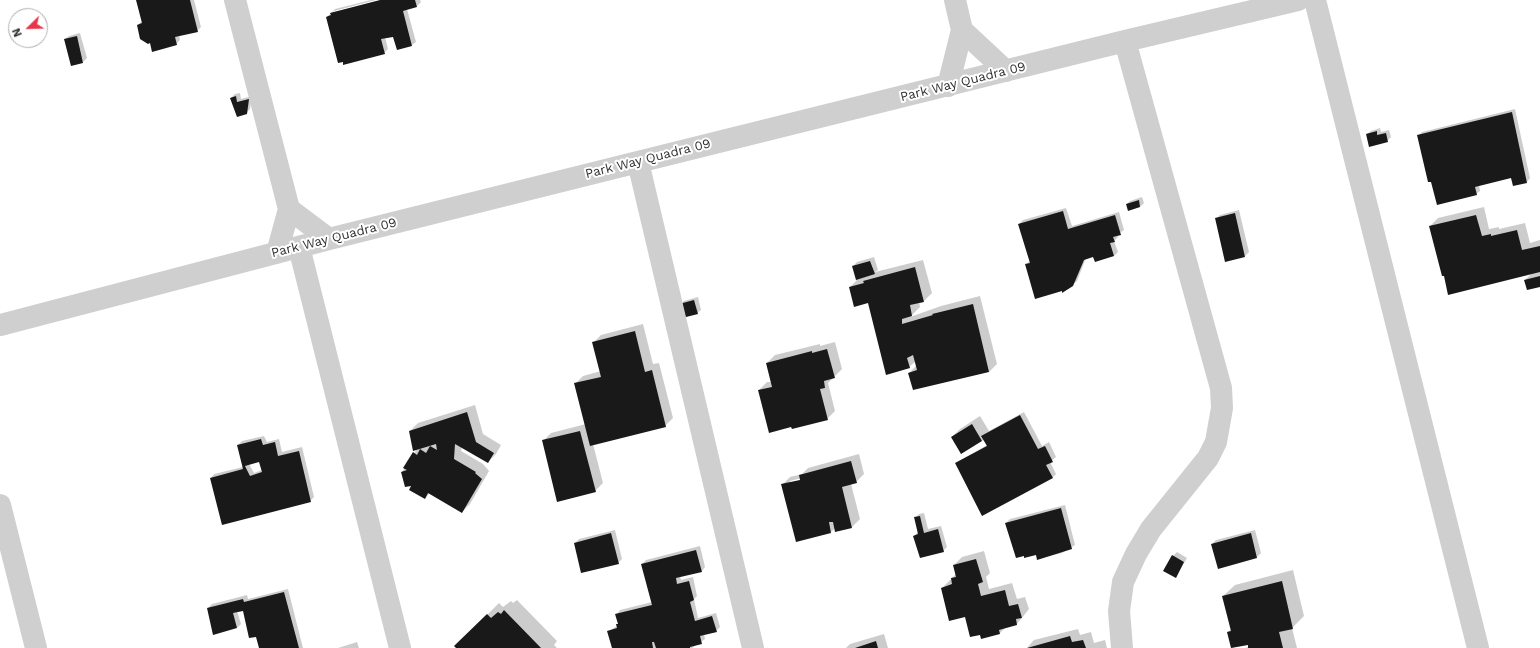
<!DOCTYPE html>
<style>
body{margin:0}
#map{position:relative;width:1540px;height:648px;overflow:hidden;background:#fff;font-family:"Work Sans",sans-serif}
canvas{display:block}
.north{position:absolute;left:8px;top:8px;width:40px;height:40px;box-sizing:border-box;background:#fff;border:1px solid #adadad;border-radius:50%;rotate:247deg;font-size:11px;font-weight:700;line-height:16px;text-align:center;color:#323232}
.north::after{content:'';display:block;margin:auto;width:14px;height:18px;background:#e7364b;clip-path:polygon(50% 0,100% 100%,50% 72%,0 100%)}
</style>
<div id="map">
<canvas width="1540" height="648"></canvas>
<div class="north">N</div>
</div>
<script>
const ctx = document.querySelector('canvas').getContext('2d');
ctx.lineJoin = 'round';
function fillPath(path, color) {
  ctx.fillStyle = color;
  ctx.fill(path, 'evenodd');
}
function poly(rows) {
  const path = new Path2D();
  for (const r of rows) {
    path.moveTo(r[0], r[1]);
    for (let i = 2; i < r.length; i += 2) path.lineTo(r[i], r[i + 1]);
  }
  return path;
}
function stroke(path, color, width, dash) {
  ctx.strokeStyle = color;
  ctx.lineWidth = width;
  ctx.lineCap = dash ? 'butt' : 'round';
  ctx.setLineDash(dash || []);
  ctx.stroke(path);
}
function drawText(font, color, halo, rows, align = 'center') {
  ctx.font = font + ' "Work Sans",sans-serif';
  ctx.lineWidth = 4;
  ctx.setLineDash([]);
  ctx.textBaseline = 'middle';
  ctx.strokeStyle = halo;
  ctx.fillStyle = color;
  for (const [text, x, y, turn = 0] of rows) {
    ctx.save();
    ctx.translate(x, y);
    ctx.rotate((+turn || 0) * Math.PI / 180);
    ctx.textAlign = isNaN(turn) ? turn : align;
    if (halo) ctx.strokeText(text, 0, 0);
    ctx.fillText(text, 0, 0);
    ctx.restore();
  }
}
fillPath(poly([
 [137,0,194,0,201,27,197,31,179,35,180,40,176,44,151,42,138,25,142,21],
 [371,0,376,0,334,11,331,13,384,0,420,0,421,2,417,6,407,9,416,42,412,45,397,49,394,35,385,37,388,49,384,53,327,17,335,9],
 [80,33,87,58,83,62,65,39,69,36],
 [240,93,241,99,252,96,250,109,246,113,231,98,235,94],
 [1515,109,1530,178,1527,182,1512,177,1479,185,1480,191,1476,194,1418,136,1422,132],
 [1380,128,1381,132,1389,130,1391,137,1387,141,1367,134,1371,131],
 [1142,197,1144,203,1140,207,1128,210,1127,204,1130,201],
 [1484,207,1489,229,1499,227,1499,229,1525,223,1530,243,1540,240,1540,286,1525,280,1532,273,1430,226,1438,218],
 [1066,208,1072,226,1119,212,1124,230,1117,235,1118,237,1114,241,1118,252,1114,256,1096,261,1094,256,1086,258,1077,281,1072,285,1026,265,1030,260,1019,224,1023,220],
 [1239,210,1249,252,1245,256,1226,261,1216,219,1220,215],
 [874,257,878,270,875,272,923,260,932,293,924,301,919,302,920,307,910,317,941,306,980,296,997,364,989,372,909,373,917,365,916,361,909,367,869,302,850,287,857,280,853,266,857,262],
 [698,297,701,310,697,313,680,305,684,301],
 [643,324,653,364,659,363,673,418,665,426,593,444,603,483,595,491,543,441,551,433,586,424,575,384,583,376,601,371,593,343,601,335],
 [835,342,842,369,828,383,835,411,827,419,759,390,767,382,771,382,767,363,775,355,820,344,820,346],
 [475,405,483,434,501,445,496,454,488,462,462,447,461,451,483,464,489,471,470,504,462,512,430,493,425,498,402,472,417,449,410,431,418,423],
 [1024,412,1042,446,1049,442,1056,457,1050,462,1056,474,1052,478,956,463,987,445,984,439,982,441,952,437,960,429,980,416,989,431],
 [264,436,267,442,279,439,282,452,302,447,314,497,310,501,211,478,214,474,243,467,238,445,242,441],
 [260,461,262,470,254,473,249,464],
 [859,454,864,474,856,482,851,484,860,519,852,527,836,531,835,528,831,532,782,485,790,477,802,474,808,468],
 [805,477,805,479,790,483,790,481],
 [1065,505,1075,545,1062,553,1038,559,1037,554,1024,554,1006,523,1010,519],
 [924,513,928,529,941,526,947,547,943,551,914,536,918,532,915,518,919,514],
 [615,530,622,559,618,563,575,543,579,539],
 [1255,530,1261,553,1257,557,1219,568,1212,544,1216,540],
 [700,546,705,567,702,571,680,576,681,580,693,577,697,596,694,599,698,618,716,613,720,627,716,631,704,634,705,639,692,648,613,648,609,631,617,626,619,623,617,614,620,610,652,602,642,564,646,560],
 [984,551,990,573,986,577,989,589,1012,583,1017,599,1025,597,1029,609,1017,624,1006,627,1000,633,981,634,942,588,956,574,954,565,962,557],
 [1177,552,1187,558,1176,577,1173,556],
 [1293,570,1304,616,1292,628,1297,648,1245,648,1249,647,1248,644,1232,648,1228,632,1232,628,1223,596,1235,585],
 [288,589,303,648,260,648,257,635,243,610,237,611,241,624,237,628,208,608,212,604,247,595,248,599],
 [517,600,557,641,554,645,557,648,457,648,456,646,499,603,503,607,511,601,513,603],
 [1078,629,1080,635,1091,632,1094,643,1105,640,1107,648,1027,648,1034,640],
 [884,634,888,648,846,648,850,644],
 [357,642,359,648,338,648]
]), '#0003');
fillPath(poly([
 [136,0,190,0,198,32,175,37,177,45,152,52,150,43,148,44,140,39,137,25,142,23],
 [380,0,415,0,417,7,403,11,412,46,397,50,393,37,381,39,385,54,343,65,343,62,338,63,326,17,331,15,330,13],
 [77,36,83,63,71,66,64,39],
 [236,96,237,102,249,99,247,114,237,117,230,98],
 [1512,112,1527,183,1513,186,1511,178,1475,187,1477,195,1437,205,1431,182,1428,182,1417,135],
 [1377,131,1377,135,1386,133,1388,142,1369,147,1366,134],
 [1139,200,1140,207,1128,211,1126,204],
 [1063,211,1068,229,1115,215,1121,235,1113,237,1115,242,1110,243,1114,256,1095,262,1093,257,1084,260,1073,286,1062,293,1062,291,1035,299,1025,264,1030,263,1018,224],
 [1235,213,1245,257,1225,262,1215,218],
 [1476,215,1482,236,1491,234,1491,236,1517,230,1522,250,1540,246,1540,272,1448,295,1444,276,1442,276,1429,226],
 [870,261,875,274,856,280,852,266],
 [915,267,924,302,910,305,912,316,902,319,902,324,933,315,932,314,973,304,989,372,913,390,908,373,917,370,913,355,907,358,910,368,886,375,868,303,854,307,849,287,864,283,863,281],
 [1540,276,1540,287,1527,290,1524,280],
 [694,300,698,314,682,318,679,304],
 [635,331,645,372,652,370,666,427,590,446,574,383,601,377,592,342],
 [827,349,835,378,824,381,825,388,820,389,828,420,792,429,791,427,769,433,758,390,772,387,766,363,812,351,812,353],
 [467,412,476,442,494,453,488,463,455,444,454,459,476,472,475,473,482,479,462,513,428,493,425,499,409,490,411,486,405,487,401,472,407,470,403,468,413,452,417,455,420,449,426,453,430,446,437,450,436,444,413,451,409,431],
 [1020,415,1038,449,1045,446,1053,462,1046,465,1053,478,982,516,955,463,987,446,981,436],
 [972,424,982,441,961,454,951,437],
 [580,431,596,492,557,502,542,440],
 [261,439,263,445,275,442,278,456,299,451,311,502,222,525,210,478,243,469,237,445],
 [259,462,262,472,250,476,245,466],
 [851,461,857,483,842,487,852,528,835,532,833,522,829,522,831,533,796,542,781,484,800,480,799,475],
 [1061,508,1072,549,1037,560,1036,555,1024,558,1024,556,1016,558,1005,523],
 [920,516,924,533,938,529,944,552,920,558,913,536,918,534,914,517],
 [611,533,619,564,581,573,574,543],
 [1251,533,1257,558,1218,569,1211,544],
 [696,550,702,572,676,578,677,584,689,581,694,600,690,602,695,621,712,616,717,632,700,636,702,644,690,647,690,648,656,648,654,642,652,642,653,648,612,648,607,631,617,628,616,624,618,624,615,614,652,605,641,564],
 [1172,555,1184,562,1176,578,1163,571],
 [976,559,983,582,978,584,981,596,1005,590,1009,606,1018,604,1022,618,1016,619,1017,625,999,630,1000,634,981,639,980,635,970,637,965,617,949,621,941,588,952,584,951,578,956,577,953,565],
 [1282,581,1293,629,1279,632,1283,648,1248,648,1248,645,1231,648,1227,632,1231,631,1222,596],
 [284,592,299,648,259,648,256,637,249,638,243,611,233,613,237,628,213,635,207,608,243,599,244,602],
 [504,610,541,648,456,648,454,646,487,614,491,618,498,612,501,614],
 [1070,636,1072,642,1083,640,1086,648,1027,648],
 [876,641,878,648,855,648]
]), '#191919');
stroke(poly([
 [235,0,289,209,277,253],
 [1315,0,1478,648],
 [962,30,1006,71],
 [948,86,962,30,955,0],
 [638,162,753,648],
 [289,209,329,239],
 [299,247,400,648],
 [0,325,329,239,638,162,1125,41,1298,0],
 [0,505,36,648],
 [1122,648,1119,611,1123,582,1136,554,1151,529,1208,458,1216,442,1222,408,1221,388,1125,41]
]), '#cfcfcf', 22);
drawText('13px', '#323232', '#fff', [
 ["Park Way Quadra 09",963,82,-14],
 ["Park Way Quadra 09",648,159,-14],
 ["Park Way Quadra 09",334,238,-14]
]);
</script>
